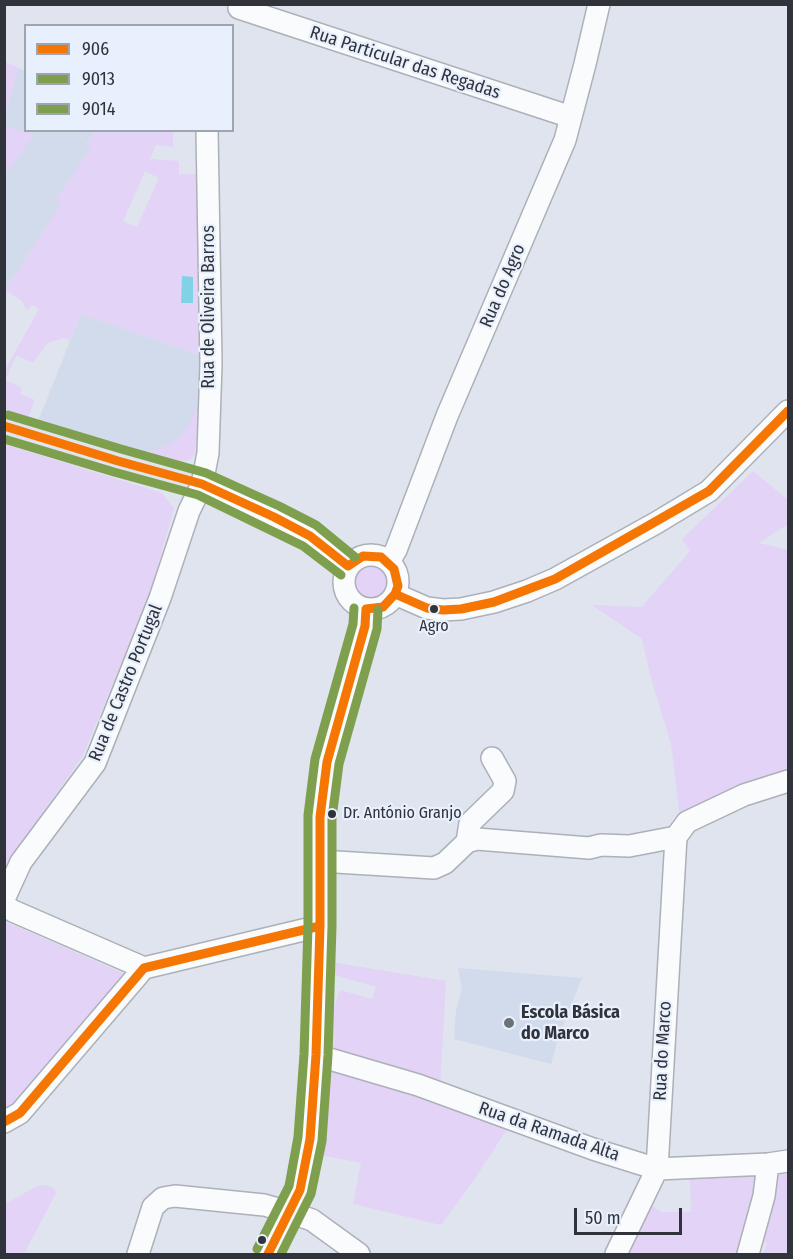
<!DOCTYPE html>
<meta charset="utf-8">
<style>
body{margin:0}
#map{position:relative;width:793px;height:1259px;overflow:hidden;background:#dfe4ee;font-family:"Fira Sans Condensed",sans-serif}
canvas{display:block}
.frame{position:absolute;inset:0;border:6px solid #30343a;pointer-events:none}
.legend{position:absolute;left:24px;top:24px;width:210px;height:108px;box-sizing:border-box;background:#e8f0fe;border:2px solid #9ea5b0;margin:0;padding:8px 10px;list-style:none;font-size:18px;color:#30343a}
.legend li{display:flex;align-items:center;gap:12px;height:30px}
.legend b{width:30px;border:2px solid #9ea5b0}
.scale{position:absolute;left:574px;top:1208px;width:108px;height:27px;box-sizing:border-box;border:3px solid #30343a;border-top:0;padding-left:8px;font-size:18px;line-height:21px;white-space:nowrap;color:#30343a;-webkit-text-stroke:4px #e8f0fe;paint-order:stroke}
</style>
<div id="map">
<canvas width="793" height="1259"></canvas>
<div class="frame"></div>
<ul class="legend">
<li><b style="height:8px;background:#f57603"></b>906</li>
<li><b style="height:8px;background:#7ea04e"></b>9013</li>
<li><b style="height:8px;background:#7ea04e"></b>9014</li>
</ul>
<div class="scale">50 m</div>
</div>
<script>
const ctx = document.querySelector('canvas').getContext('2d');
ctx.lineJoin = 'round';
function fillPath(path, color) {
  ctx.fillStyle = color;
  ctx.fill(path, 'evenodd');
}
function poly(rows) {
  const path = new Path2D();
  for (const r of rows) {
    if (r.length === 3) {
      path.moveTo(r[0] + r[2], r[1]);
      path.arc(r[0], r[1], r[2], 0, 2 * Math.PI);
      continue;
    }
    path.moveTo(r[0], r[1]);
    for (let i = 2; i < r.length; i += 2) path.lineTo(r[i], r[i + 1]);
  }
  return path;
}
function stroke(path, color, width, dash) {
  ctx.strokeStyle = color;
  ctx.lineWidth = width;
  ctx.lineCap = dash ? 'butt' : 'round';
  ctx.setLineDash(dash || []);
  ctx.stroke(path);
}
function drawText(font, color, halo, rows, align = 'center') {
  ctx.font = font + ' "Fira Sans Condensed",sans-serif';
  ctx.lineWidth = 4.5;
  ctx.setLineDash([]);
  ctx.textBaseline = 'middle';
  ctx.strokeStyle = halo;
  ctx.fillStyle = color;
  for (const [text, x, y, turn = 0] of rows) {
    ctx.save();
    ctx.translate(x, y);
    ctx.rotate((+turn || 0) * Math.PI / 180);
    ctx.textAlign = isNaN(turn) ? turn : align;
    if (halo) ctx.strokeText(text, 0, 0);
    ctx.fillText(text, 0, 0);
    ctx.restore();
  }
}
fillPath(poly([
 [4,62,25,71,26,130,96,131,86,144,92,148,56,200,62,203,5,290],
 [81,314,203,356,195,450,177,465,38,421],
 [458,968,582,978,559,1035,551,1064,454,1039,456,1010,462,989]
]), '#d2dbec');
fillPath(poly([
 [5,62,19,68,5,115],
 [5,126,34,135,5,175,4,126],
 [96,131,173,131,173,147,156,145,150,159,179,161,179,174,200,174,203,356,81,314,70,340,64,338,47,343,33,363,17,355,5,380,22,388,20,394,35,400,28,417,5,410,5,370,39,309,32,305,27,311,22,301,5,290,61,204,55,200,91,148,86,145],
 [145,171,159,178,137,227,123,221],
 [198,406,195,454,191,459,177,464,139,453,156,450,171,443,180,436,190,423],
 [4,444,162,493,174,508,148,601,82,757,8,863,4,862],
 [753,471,788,500,788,524,759,543,788,550,788,776,680,817,671,744,650,675,642,639,592,605,642,607,690,551,682,539],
 [371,582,17],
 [4,921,127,975,4,1116],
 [325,961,446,981,440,1088,321,1050,323,1013,332,1014,340,990,372,999,376,987,324,972],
 [320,1066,511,1123,476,1177,441,1225,353,1204,361,1163,316,1154],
 [788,1167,788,1254,763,1254,767,1243,760,1242,775,1174],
 [762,1170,744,1254,623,1254,648,1204,662,1212,691,1212,690,1177],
 [44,1185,54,1188,56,1193,24,1254,5,1254,5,1204,37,1186]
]), '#e2d3f7');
fillPath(poly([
 [182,276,193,277,193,303,181,303]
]), '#81d2e6');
const minor = poly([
 [239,8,571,117],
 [202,484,274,517,310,536,348,566],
 [371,582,27],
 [389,562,396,550,447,416,565,140,585,64,599,4],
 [395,594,427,608,443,610,461,609,494,602,527,591,555,579,656,523,709,491,788,411],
 [467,842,470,823,503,791,505,781,492,758],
 [320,861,434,868,445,863,467,842,477,839,589,848,601,845,629,846,676,837,687,822,744,795,788,781],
 [4,899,21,862,95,763,160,598,189,511,202,484,208,453,211,364,207,130],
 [4,905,13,911,144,968,320,926],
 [316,1055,418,1085,593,1149,657,1169,768,1164,788,1161],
 [4,1122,20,1113,144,968],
 [138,1254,153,1207,163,1198,175,1196,264,1205,289,1212,312,1220,359,1254],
 [268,1254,300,1190,310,1139,316,1055,320,926,320,817,327,762,365,626,366,609],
 [616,1254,657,1169,676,837],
 [748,1254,764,1196,768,1164]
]);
stroke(minor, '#acb0b8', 24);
stroke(minor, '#fafbfc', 21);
stroke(poly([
 [4,426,118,461,202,484,274,517,310,536,348,566,363,556,381,557,394,569,398,586,395,594,383,607,366,609],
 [395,594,427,608,443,610,461,609,494,602,555,579,709,491,788,411],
 [4,1122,20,1113,144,968,320,926],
 [268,1254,300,1190,310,1139,316,1055,320,926,320,817,327,762,365,626,366,609]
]), '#f57603', 9);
stroke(poly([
 [4,439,114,472,198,495,303,546,341,575],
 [281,1254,311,1194,322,1141,328,1055,332,926,332,818,339,764,377,629,378,610]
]), '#7ea04e', 9);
stroke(poly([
 [8,415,121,449,206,473,279,506,316,525,355,557],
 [257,1249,289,1186,298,1137,304,1054,308,926,308,815,315,759,353,624,354,608]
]), '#7ea04e', 9);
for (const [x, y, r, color] of [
 [434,609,5,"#30343a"],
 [332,814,5,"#30343a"],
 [509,1023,6,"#6d7279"],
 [262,1240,5,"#30343a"]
]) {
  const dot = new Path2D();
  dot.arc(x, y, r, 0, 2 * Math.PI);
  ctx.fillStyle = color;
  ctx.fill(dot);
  stroke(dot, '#e8f0fe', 2);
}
drawText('16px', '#30343a', '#e8f0fe', [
 ["Agro",434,627],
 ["Dr. António Granjo",343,814,"left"]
]);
drawText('18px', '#30343a', '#e8f0fe', [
 ["Rua Particular das Regadas",405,63,18],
 ["Rua do Agro",503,286,-67],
 ["Rua de Oliveira Barros",209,307,-90],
 ["Rua de Castro Portugal",126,683,-68],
 ["Rua do Marco",663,1051,-87],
 ["Rua da Ramada Alta",549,1132,19]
]);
drawText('bold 18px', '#30343a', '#e8f0fe', [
 ["Escola Básica",521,1013],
 ["do Marco",521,1034]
], 'left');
</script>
